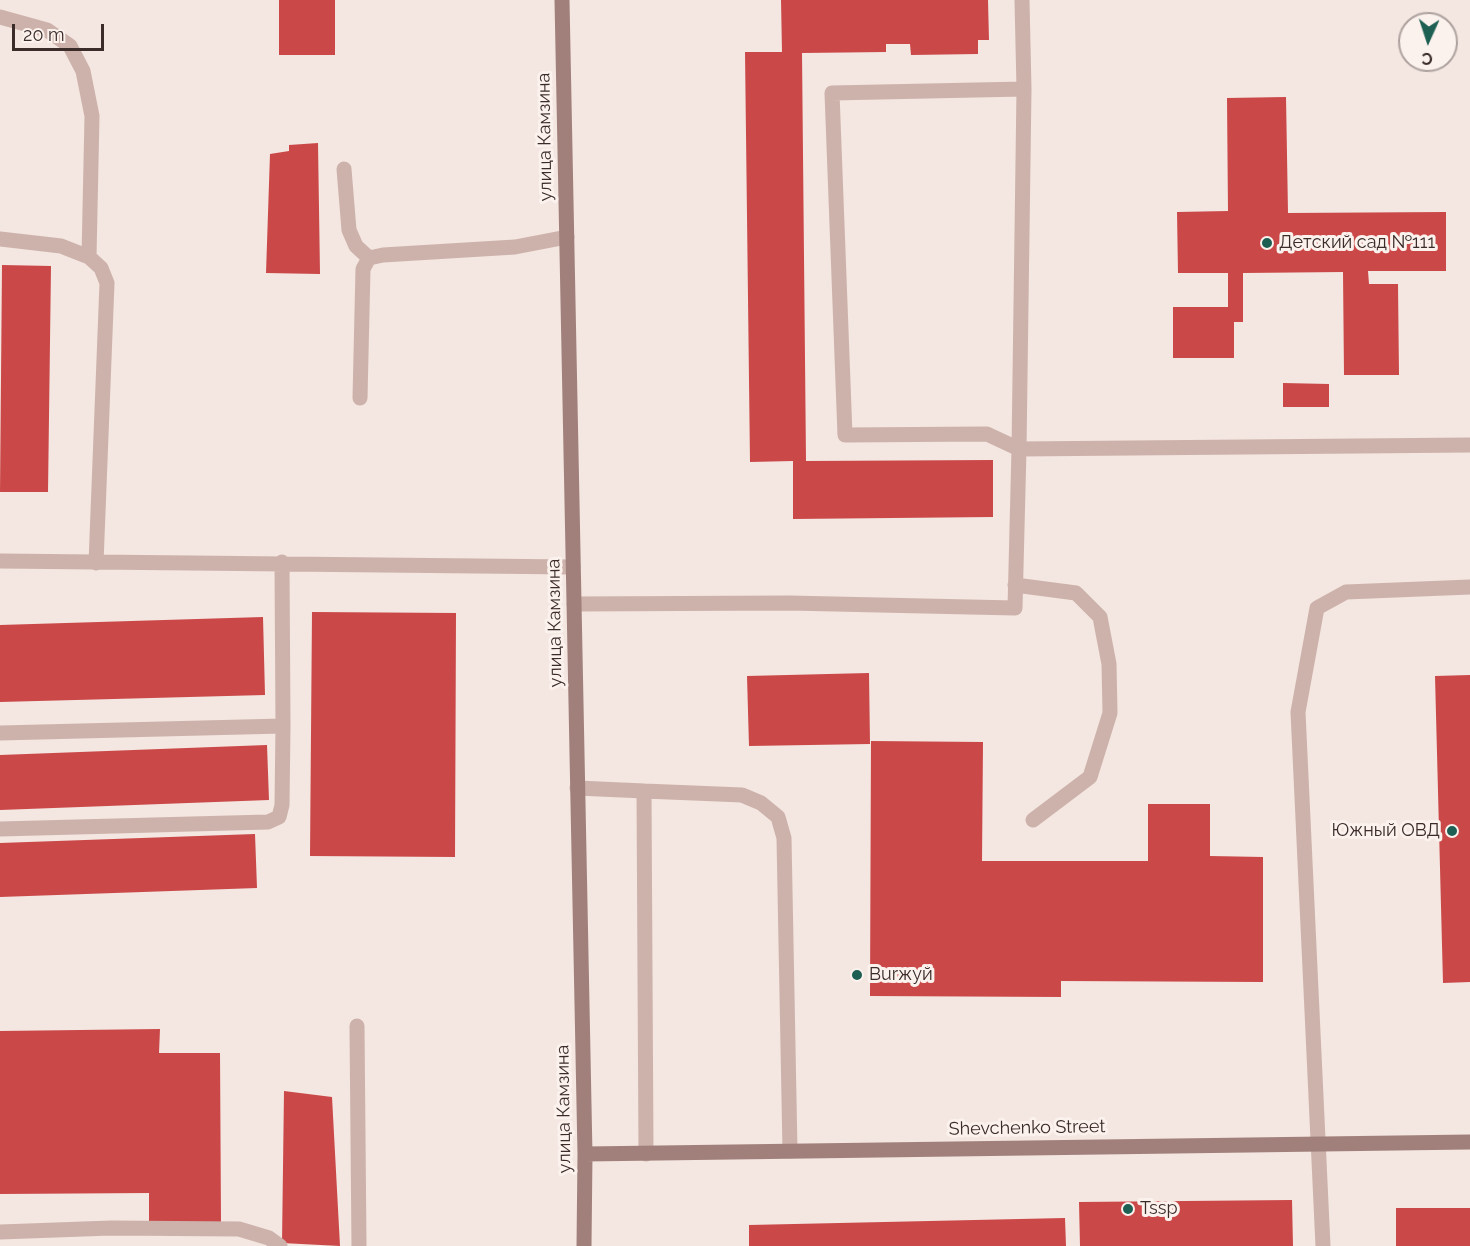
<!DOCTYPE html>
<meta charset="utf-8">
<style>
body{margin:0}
#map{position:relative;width:1470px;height:1246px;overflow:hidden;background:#f4e6e0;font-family:Raleway,sans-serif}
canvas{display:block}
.north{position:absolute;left:1398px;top:12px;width:60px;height:60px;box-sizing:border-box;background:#fbf1ed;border:2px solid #aea29f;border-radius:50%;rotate:183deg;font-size:16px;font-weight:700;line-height:24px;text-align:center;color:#3b2c2a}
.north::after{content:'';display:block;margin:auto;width:21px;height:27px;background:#1e5f53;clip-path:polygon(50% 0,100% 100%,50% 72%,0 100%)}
.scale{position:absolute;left:12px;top:24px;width:92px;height:27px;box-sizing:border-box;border:3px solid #3b2c2a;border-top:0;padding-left:8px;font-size:18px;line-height:21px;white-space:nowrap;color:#3b2c2a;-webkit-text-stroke:4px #fbf1ed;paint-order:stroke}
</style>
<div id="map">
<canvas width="1470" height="1246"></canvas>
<div class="north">С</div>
<div class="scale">20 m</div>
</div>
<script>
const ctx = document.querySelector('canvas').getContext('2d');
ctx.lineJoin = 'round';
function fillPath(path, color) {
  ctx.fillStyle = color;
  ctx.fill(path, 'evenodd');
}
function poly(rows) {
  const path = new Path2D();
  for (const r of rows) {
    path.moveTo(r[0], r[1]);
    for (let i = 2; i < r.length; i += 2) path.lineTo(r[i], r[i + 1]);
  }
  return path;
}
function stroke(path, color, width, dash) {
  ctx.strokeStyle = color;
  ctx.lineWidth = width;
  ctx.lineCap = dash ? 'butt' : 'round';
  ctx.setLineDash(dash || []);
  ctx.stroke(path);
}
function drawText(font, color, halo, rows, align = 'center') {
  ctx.font = font + ' Raleway,sans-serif';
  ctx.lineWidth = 6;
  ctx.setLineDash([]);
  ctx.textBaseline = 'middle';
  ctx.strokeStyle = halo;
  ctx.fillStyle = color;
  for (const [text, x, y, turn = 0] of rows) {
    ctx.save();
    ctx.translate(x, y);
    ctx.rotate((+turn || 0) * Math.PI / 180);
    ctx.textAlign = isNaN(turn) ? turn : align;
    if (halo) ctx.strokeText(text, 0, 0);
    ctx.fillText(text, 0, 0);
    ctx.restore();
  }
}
fillPath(poly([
 [279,0,335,0,335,55,279,55],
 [781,0,988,0,989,40,978,40,978,54,911,55,910,44,886,44,886,52,802,53,806,461,993,460,993,517,793,519,793,461,750,462,745,52,782,52],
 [1286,97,1288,213,1446,212,1446,271,1368,271,1369,284,1398,284,1399,375,1344,375,1343,272,1243,273,1243,322,1234,322,1234,358,1173,358,1173,307,1228,307,1228,273,1178,273,1177,212,1228,211,1227,98],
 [318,143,320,274,266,273,270,154,289,151,289,145],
 [2,265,51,266,48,492,0,492],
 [1283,383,1329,384,1329,407,1283,407],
 [312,612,456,613,455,857,310,856],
 [263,617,265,695,0,702,0,625],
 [869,673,870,744,749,746,747,676],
 [1470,675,1470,982,1443,983,1435,676],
 [871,741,983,742,982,861,1148,861,1148,804,1210,804,1210,856,1263,857,1263,982,1061,981,1061,997,870,996],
 [267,745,269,800,0,810,0,755],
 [255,834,257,888,0,897,0,843],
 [160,1029,159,1053,220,1053,221,1223,149,1224,149,1193,0,1194,0,1031],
 [284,1091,332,1097,340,1246,282,1243],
 [1292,1200,1293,1246,1080,1246,1079,1202],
 [1396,1208,1470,1208,1470,1246,1396,1246],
 [1065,1218,1066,1246,749,1246,749,1225]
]), '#ca4848');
stroke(poly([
 [1022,0,1024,89,832,93,845,435,987,434,1019,449,1024,89],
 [0,17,47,30,70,46,83,71,92,116,89,257],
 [344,169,349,230,356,246,369,258],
 [0,239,61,246,89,257,101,268,107,283,96,563],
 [360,398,363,269,369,258,383,255,515,247,567,237],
 [0,561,573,567],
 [1015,585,1076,593,1100,617,1109,664,1110,713,1090,777,1033,820],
 [574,604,789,603,1015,608,1019,449,1470,445],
 [0,733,283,726],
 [577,788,644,791,646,1154],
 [644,791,742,795,761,803,778,817,784,838,790,1151],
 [0,829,268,822,279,817,282,805,283,726,282,562],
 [357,1026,359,1246],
 [0,1232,111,1228,239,1229,269,1238,280,1246],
 [1323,1246,1298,712,1317,608,1346,592,1470,587]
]), '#cdb2ab', 15);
stroke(poly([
 [562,0,585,1154,584,1246],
 [585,1154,1470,1142]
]), '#a1807c', 15);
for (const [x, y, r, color] of [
 [1267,243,6,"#1e5f53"],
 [1452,831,6,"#1e5f53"],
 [857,975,6,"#1e5f53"],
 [1128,1209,6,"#1e5f53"]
]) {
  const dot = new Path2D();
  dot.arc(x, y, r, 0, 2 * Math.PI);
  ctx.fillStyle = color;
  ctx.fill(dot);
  stroke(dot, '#fbf1ed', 2);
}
drawText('18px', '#3b2c2a', '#fbf1ed', [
 ["улица Камзина",545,137,-91],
 ["улица Камзина",555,623,-91],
 ["улица Камзина",564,1109,-91],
 ["Shevchenko Street",1027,1128,-1]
]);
drawText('18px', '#3b2c2a', '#fbf1ed', [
 ["Детский сад №111",1279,243],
 ["Южный ОВД",1440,831,"right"],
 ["Burжуй",869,975],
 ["Tssp",1140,1209]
], 'left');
</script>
